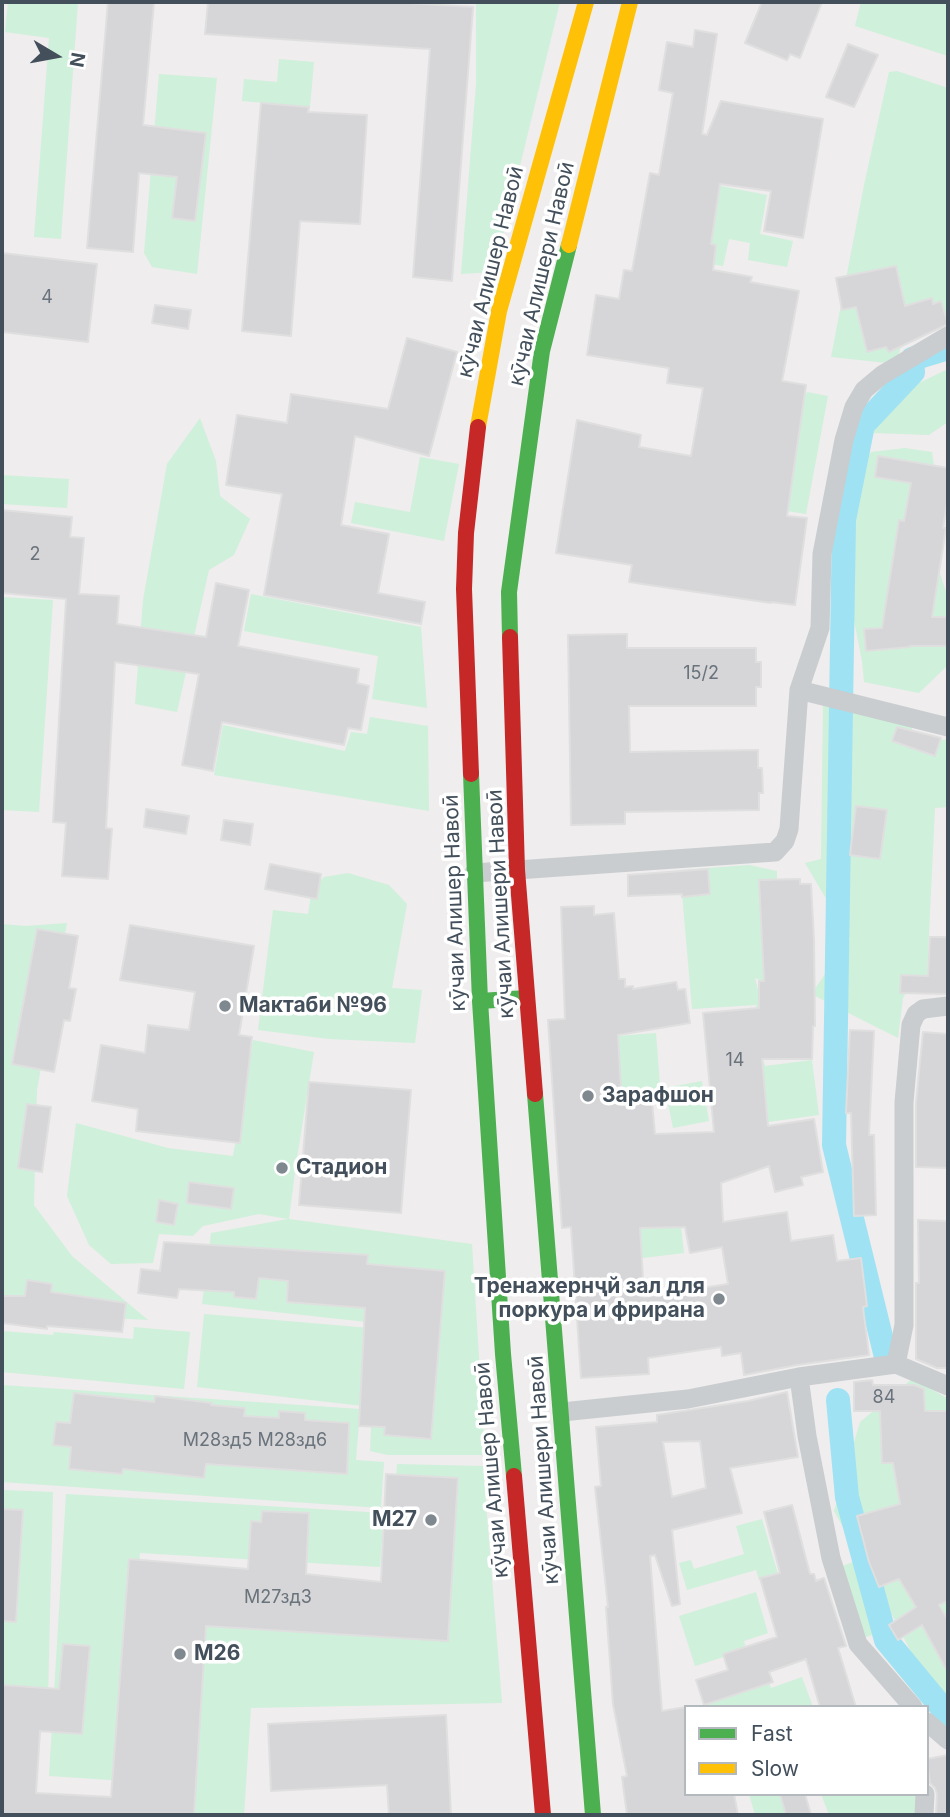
<!DOCTYPE html>
<meta charset="utf-8">
<style>
body{margin:0}
#map{position:relative;width:950px;height:1817px;overflow:hidden;background:#efeded;font-family:Inter,sans-serif}
canvas{display:block}
.frame{position:absolute;inset:0;border:4px solid #43505c;pointer-events:none}
.legend{position:absolute;left:684px;top:1705px;width:245px;height:91px;box-sizing:border-box;background:#fff;border:2px solid #b4b9be;margin:0;padding:9px 12px;list-style:none;font-size:21px;color:#43505c}
.legend li{display:flex;align-items:center;gap:14px;height:35px}
.legend b{width:35px;border:2px solid #b4b9be}
.north{position:absolute;left:21px;top:21px;width:70px;height:70px;-webkit-text-stroke:5px #fff;paint-order:stroke;rotate:100deg;font-size:19px;font-weight:700;line-height:28px;text-align:center;color:#43505c}
.north::after{content:'';display:block;margin:auto;width:24px;height:32px;background:#43505c;clip-path:polygon(50% 0,100% 100%,50% 72%,0 100%)}
</style>
<div id="map">
<canvas width="950" height="1817"></canvas>
<div class="frame"></div>
<ul class="legend">
<li><b style="height:9px;background:#4caf50"></b>Fast</li>
<li><b style="height:9px;background:#ffc107"></b>Slow</li>
</ul>
<div class="north">N</div>
</div>
<script>
const ctx = document.querySelector('canvas').getContext('2d');
ctx.lineJoin = 'round';
function fillPath(path, color) {
  ctx.fillStyle = color;
  ctx.fill(path, 'evenodd');
}
function poly(rows) {
  const path = new Path2D();
  for (const r of rows) {
    path.moveTo(r[0], r[1]);
    for (let i = 2; i < r.length; i += 2) path.lineTo(r[i], r[i + 1]);
  }
  return path;
}
function stroke(path, color, width, dash) {
  ctx.strokeStyle = color;
  ctx.lineWidth = width;
  ctx.lineCap = dash ? 'butt' : 'round';
  ctx.setLineDash(dash || []);
  ctx.stroke(path);
}
function drawText(font, color, halo, rows, align = 'center') {
  ctx.font = font + ' Inter,sans-serif';
  ctx.lineWidth = 7;
  ctx.setLineDash([]);
  ctx.textBaseline = 'middle';
  ctx.strokeStyle = halo;
  ctx.fillStyle = color;
  for (const [text, x, y, turn = 0] of rows) {
    ctx.save();
    ctx.translate(x, y);
    ctx.rotate((+turn || 0) * Math.PI / 180);
    ctx.textAlign = isNaN(turn) ? turn : align;
    if (halo) ctx.strokeText(text, 0, 0);
    ctx.fillText(text, 0, 0);
    ctx.restore();
  }
}
fillPath(poly([
 [8,2,78,2,61,239,34,237,49,38,5,32],
 [476,2,560,2,494,272,461,274,476,84],
 [861,2,948,2,948,56,855,26],
 [279,59,314,62,310,107,242,101,244,79,277,82],
 [897,71,948,88,948,318,909,317,896,364,831,357,864,185,889,72],
 [159,74,217,78,197,274,152,267,144,253],
 [711,184,767,195,760,234,793,241,787,267,748,260,750,243,729,239,723,266,704,263],
 [948,369,948,422,929,435,873,433,890,397],
 [807,392,828,396,806,514,736,503],
 [200,418,216,461,220,496,250,519,234,555,209,570,177,712,135,704,143,600,167,464],
 [905,448,932,452,937,488,933,552,948,598,948,665,919,693,864,682,862,661,845,575,855,476,871,452],
 [420,457,459,464,444,541,351,523,355,502,410,512],
 [2,475,69,479,67,508,2,504],
 [251,594,421,627,427,708,372,699,378,656,244,631],
 [2,597,53,600,39,812,2,810],
 [823,703,912,724,912,738,948,740,948,807,935,808,927,976,912,981,903,998,898,1038,811,994,850,939,805,863,821,859],
 [370,717,428,726,429,811,214,775,223,725,345,751,351,732,367,734],
 [749,865,777,871,776,986,755,978,765,1018,762,1033,756,1005,692,1009,680,870],
 [348,873,389,885,407,904,392,988,422,990,415,1043,329,1039,258,1030,273,910,308,914,312,889,324,877],
 [67,923,37,1090,34,1205,72,1256,148,1320,39,1314,2,1296,2,924,26,926],
 [656,1033,661,1098,612,1102,590,1038],
 [253,1040,314,1052,296,1164,289,1219,472,1244,485,1455,388,1455,370,1451,376,1323,202,1304,211,1233,288,1219,259,1214,203,1226,193,1236,159,1234,153,1263,111,1264,89,1245,67,1196,76,1123,168,1148,233,1156],
 [763,1059,765,1066,812,1060,819,1115,761,1123,753,1061],
 [702,1081,709,1121,673,1128,665,1088],
 [677,1189,684,1253,594,1264],
 [204,1314,370,1328,363,1406,197,1387],
 [134,1327,190,1332,184,1389,2,1372,2,1331,53,1335,54,1332,133,1339],
 [913,1378,948,1399,948,1726,896,1622,834,1511,860,1422],
 [2,1385,360,1409,356,1460,384,1462,381,1508,2,1482],
 [397,1464,483,1466,502,1703,251,1708,244,1815,166,1815,182,1636,223,1593,390,1597],
 [2,1490,53,1492,48,1698,20,1809,94,1815,2,1815],
 [66,1494,384,1513,380,1567,140,1553,126,1781,49,1776],
 [762,1519,778,1574,759,1580,756,1570,687,1590,679,1563,691,1560,694,1569,744,1554,736,1526],
 [853,1562,877,1633,853,1642,829,1571],
 [756,1592,768,1633,744,1641,746,1650,695,1666,679,1616],
 [802,1677,813,1707,709,1707,708,1704,768,1681,771,1688],
 [749,1794,789,1794,794,1815,755,1815],
 [821,1794,917,1794,915,1815,829,1815]
]), '#cff0db');
stroke(poly([
 [887,1361,834,1145,844,520,863,425,913,372,912,359,948,348],
 [838,1400,847,1497,886,1640,948,1715]
]), '#9fe2f3', 24);
const building = poly([
 [108,2,154,2,143,125,206,133,195,221,172,218,177,177,139,173,133,252,87,248,108,2],
 [208,2,392,2,473,7,452,281,413,277,430,49,205,34,208,2],
 [762,2,822,2,800,58,790,54,787,60,745,43,762,2],
 [695,30,717,34,702,134,707,135,721,101,823,119,803,238,764,231,771,191,720,184,711,244,716,245,713,270,752,277,750,282,799,291,782,381,806,385,787,516,807,518,795,605,771,602,771,603,629,582,632,565,556,553,577,420,641,435,639,447,691,456,703,388,667,383,669,368,587,355,596,295,619,299,624,270,632,271,650,173,659,175,673,93,659,90,667,42,693,47,695,30],
 [848,44,878,55,854,107,826,97,848,44],
 [261,103,309,107,308,112,367,115,360,224,300,221,291,336,242,331,261,103],
 [2,253,97,264,88,342,2,332,2,253],
 [896,266,905,306,932,298,933,304,941,301,948,324,889,352,886,347,867,352,856,307,842,310,836,278,896,266],
 [155,305,191,310,188,329,152,323,155,305],
 [407,338,457,352,429,456,355,436,341,525,389,534,378,593,425,602,421,624,264,595,282,494,226,485,237,415,287,423,291,394,388,409,407,338],
 [878,456,948,468,948,496,943,528,946,528,932,617,948,617,948,646,910,646,910,647,866,651,864,629,882,628,899,520,904,521,911,483,875,477,878,456],
 [2,510,72,517,70,537,84,538,79,594,119,596,117,624,206,637,216,583,249,590,238,646,359,669,357,683,369,686,361,730,348,728,344,745,222,722,213,771,182,765,199,674,115,662,106,828,112,829,108,879,62,876,66,823,53,822,66,599,2,593,2,510],
 [627,634,627,648,756,648,756,662,761,662,761,687,756,687,756,706,629,706,630,752,758,750,758,768,762,768,763,793,759,793,759,810,625,812,625,824,571,825,568,635,627,634],
 [897,727,941,738,935,756,892,741,897,727],
 [856,806,887,810,880,859,850,855,856,806],
 [146,809,189,816,186,834,144,827,146,809],
 [224,820,253,824,250,845,221,840,224,820],
 [270,864,321,874,317,899,265,889,270,864],
 [708,869,710,894,682,897,682,894,628,896,628,875,708,869],
 [800,879,800,884,811,884,814,941,815,1026,813,1026,812,1059,762,1059,768,1126,814,1119,823,1172,801,1177,803,1185,775,1192,769,1166,721,1183,723,1222,787,1212,791,1241,833,1235,837,1261,861,1258,867,1306,863,1307,869,1355,797,1365,744,1375,741,1353,722,1356,721,1347,648,1358,649,1374,581,1378,571,1227,562,1228,548,1020,565,1019,561,907,594,906,594,915,614,913,619,979,625,979,625,987,633,986,633,989,676,982,678,990,685,989,690,1023,618,1035,622,1105,652,1102,655,1134,714,1132,703,1013,759,1008,759,981,764,981,759,880,800,879],
 [685,1227,690,1253,722,1247,728,1284,644,1297,640,1228,685,1227],
 [130,925,254,946,239,1035,252,1037,240,1143,136,1131,138,1109,92,1101,101,1045,145,1053,148,1025,189,1030,195,992,120,980,130,925],
 [37,929,78,936,69,988,76,989,70,1021,64,1020,54,1072,12,1064,37,929],
 [930,937,948,937,948,994,900,993,901,975,928,976,930,937],
 [850,1030,874,1031,869,1135,874,1135,876,1215,854,1216,851,1113,846,1113,850,1030],
 [923,1032,948,1034,948,1168,916,1167,916,1103,923,1032],
 [309,1082,411,1090,401,1213,299,1205,309,1082],
 [27,1104,51,1107,42,1172,18,1168,27,1104],
 [189,1182,234,1188,231,1209,187,1203,189,1182],
 [159,1200,178,1204,174,1225,156,1222,159,1200],
 [918,1220,948,1221,948,1368,937,1368,916,1359,916,1283,919,1283,918,1220],
 [164,1242,368,1255,367,1264,445,1271,431,1439,384,1435,385,1427,359,1426,365,1308,287,1302,288,1281,259,1278,256,1299,234,1297,234,1292,179,1289,177,1298,138,1293,141,1269,160,1271,164,1242],
 [27,1280,52,1284,51,1292,126,1303,122,1332,47,1326,47,1329,2,1323,2,1296,25,1296,27,1280],
 [872,1380,873,1385,914,1385,924,1389,925,1411,948,1411,948,1601,939,1605,948,1620,948,1673,922,1625,898,1640,889,1625,916,1607,899,1579,879,1587,869,1562,857,1516,900,1504,893,1463,882,1463,880,1411,854,1411,854,1382,872,1380],
 [787,1392,798,1457,730,1468,742,1513,672,1530,680,1604,672,1606,655,1555,650,1556,662,1711,686,1707,686,1794,734,1794,738,1815,627,1815,622,1777,627,1776,613,1704,606,1607,608,1607,595,1487,601,1486,596,1427,657,1422,657,1415,748,1401,787,1392],
 [700,1441,706,1488,672,1497,663,1442,700,1441],
 [74,1393,154,1402,155,1396,212,1403,211,1405,245,1408,244,1416,279,1418,279,1411,305,1413,305,1420,349,1423,347,1474,206,1464,204,1478,123,1469,122,1474,69,1469,71,1447,53,1445,56,1422,70,1423,74,1393],
 [386,1474,458,1478,448,1641,206,1626,194,1815,2,1815,2,1685,59,1689,63,1644,90,1646,82,1734,40,1731,36,1793,111,1797,129,1559,248,1569,251,1521,261,1522,262,1511,309,1513,306,1574,381,1582,386,1474],
 [792,1505,810,1574,814,1574,816,1581,824,1578,846,1646,838,1648,856,1707,820,1707,806,1659,769,1672,773,1682,704,1705,696,1680,728,1670,723,1654,777,1637,760,1578,780,1573,764,1512,792,1505],
 [2,1509,23,1510,16,1622,2,1621,2,1509],
 [446,1715,451,1815,389,1815,387,1785,271,1791,268,1724,446,1715],
 [948,1755,948,1815,936,1815,937,1794,935,1788,930,1783,927,1759,948,1755],
 [780,1794,805,1794,811,1815,786,1815,780,1794]
]);
fillPath(building, '#d6d5d7');
stroke(building, '#e0dfe0', 2);
stroke(poly([
 [948,336,882,375,864,390,854,407,844,440,822,554,820,628,799,690,948,727],
 [474,873,775,852,785,841,789,829,799,690],
 [896,1364,904,1325,904,1102,911,1025,916,1014,923,1009,948,1006],
 [799,1377,807,1436,831,1558,858,1644,913,1707],
 [562,1412,688,1399,799,1377,896,1364,948,1386],
 [927,1722,948,1740],
 [924,1815,925,1794]
]), '#c9cdcf', 19);
stroke(poly([
 [510,637,509,592,542,351,569,245],
 [471,774,480,1001,503,1354,514,1476],
 [480,1001,527,998],
 [535,1094,593,1815]
]), '#4caf50', 16);
stroke(poly([
 [569,245,630,2],
 [478,427,499,311,586,2]
]), '#ffc107', 16);
stroke(poly([
 [510,637,517,870,535,1094],
 [471,774,464,589,466,533,478,427],
 [514,1476,543,1815]
]), '#c62828', 16);
for (const [x, y, r, color] of [
 [225,1006,7,"#7f878f"],
 [588,1096,7,"#7f878f"],
 [282,1168,7,"#7f878f"],
 [719,1299,7,"#7f878f"],
 [431,1520,7,"#7f878f"],
 [180,1654,7,"#7f878f"]
]) {
  const dot = new Path2D();
  dot.arc(x, y, r, 0, 2 * Math.PI);
  ctx.fillStyle = color;
  ctx.fill(dot);
  stroke(dot, '#fff', 2.5);
}
drawText('18px', '#69737c', null, [
 ["4",47,298],
 ["2",35,555],
 ["15/2",701,674],
 ["14",735,1061],
 ["84",884,1398],
 ["М28зд5 М28зд6",255,1441],
 ["М27зд3",278,1598]
]);
drawText('21px', '#43505c', '#fff', [
 ["кӯчаи Алишер Навоӣ",491,272,-76],
 ["кӯчаи Алишери Навоӣ",542,274,-77],
 ["кӯчаи Алишер Навоӣ",455,903,-92],
 ["кӯчаи Алишери Навоӣ",501,904,-93],
 ["кӯчаи Алишер Навоӣ",492,1470,-95],
 ["кӯчаи Алишери Навоӣ",544,1470,-94]
]);
drawText('bold 21px', '#43505c', '#fff', [
 ["Мактаби №96",239,1006],
 ["Зарафшон",602,1096],
 ["Стадион",296,1168],
 ["Тренажернҷй зал для",705,1287,"right"],
 ["поркура и фрирана",705,1311,"right"],
 ["М27",417,1520,"right"],
 ["М26",194,1654]
], 'left');
</script>
